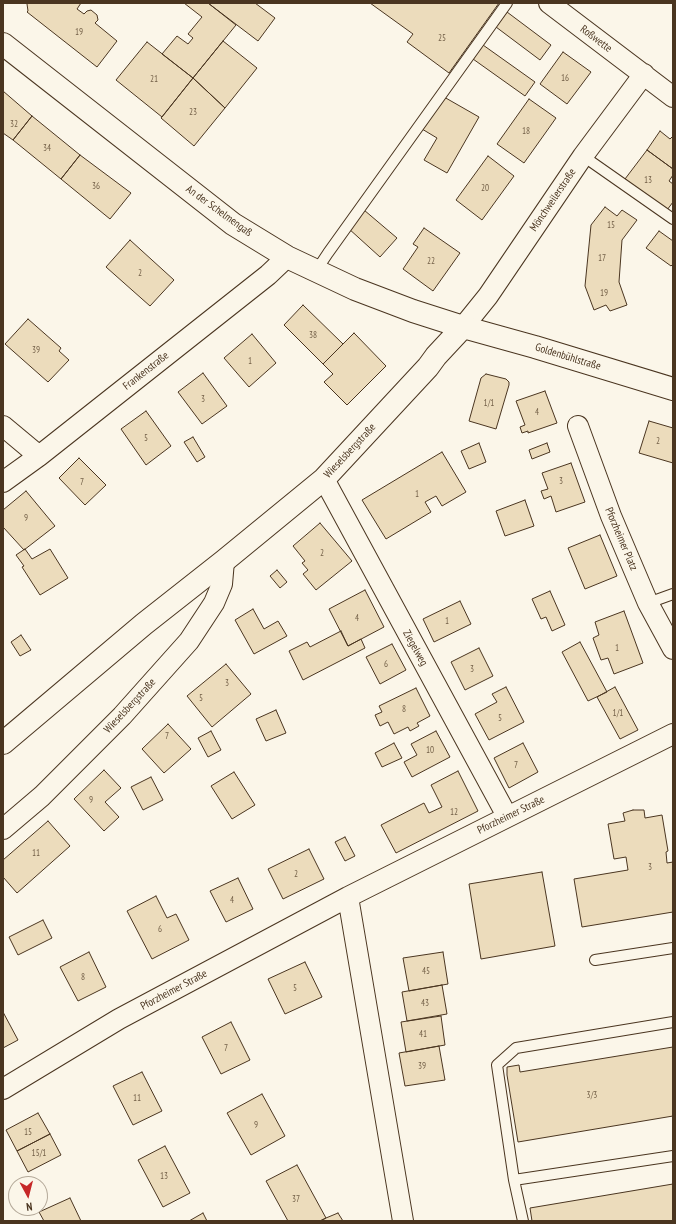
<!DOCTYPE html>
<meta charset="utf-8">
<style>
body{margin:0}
#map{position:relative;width:676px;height:1224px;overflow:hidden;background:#fbf6e9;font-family:"PT Sans Narrow",sans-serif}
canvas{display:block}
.frame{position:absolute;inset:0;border:4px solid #4a3520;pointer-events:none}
.north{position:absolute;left:8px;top:1176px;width:40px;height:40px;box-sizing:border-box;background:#fbf6e9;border:1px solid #b4a999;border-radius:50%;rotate:173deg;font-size:11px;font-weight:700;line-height:16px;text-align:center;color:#4a3520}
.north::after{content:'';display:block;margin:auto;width:14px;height:18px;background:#c62828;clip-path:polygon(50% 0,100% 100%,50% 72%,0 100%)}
</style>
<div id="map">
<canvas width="676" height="1224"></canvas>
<div class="frame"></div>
<div class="north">N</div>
</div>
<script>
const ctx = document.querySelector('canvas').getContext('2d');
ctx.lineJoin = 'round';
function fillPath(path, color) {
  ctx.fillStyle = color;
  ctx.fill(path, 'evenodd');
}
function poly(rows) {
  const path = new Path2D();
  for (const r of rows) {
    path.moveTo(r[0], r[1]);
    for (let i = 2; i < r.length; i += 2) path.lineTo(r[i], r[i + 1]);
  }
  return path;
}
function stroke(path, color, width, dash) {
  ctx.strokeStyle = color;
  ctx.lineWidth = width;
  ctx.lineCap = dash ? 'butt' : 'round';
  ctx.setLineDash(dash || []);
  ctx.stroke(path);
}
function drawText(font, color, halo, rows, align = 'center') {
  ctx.font = font + ' "PT Sans Narrow",sans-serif';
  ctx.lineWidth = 3;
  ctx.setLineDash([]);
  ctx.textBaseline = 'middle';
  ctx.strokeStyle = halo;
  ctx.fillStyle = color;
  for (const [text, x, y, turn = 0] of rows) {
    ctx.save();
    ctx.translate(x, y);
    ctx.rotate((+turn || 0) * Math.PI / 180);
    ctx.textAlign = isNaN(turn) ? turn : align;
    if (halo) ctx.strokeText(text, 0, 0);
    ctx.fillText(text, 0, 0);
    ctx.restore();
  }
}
const building = poly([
 [26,3,81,3,77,9,84,14,87,11,91,10,97,15,98,20,95,23,117,41,97,67,27,12,28,11,27,4,26,3],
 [184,3,208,3,236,25,193,78,162,54,177,36,188,44,193,38,188,34,202,17,184,3],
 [208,3,255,3,275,18,258,41,208,3],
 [370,3,499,3,449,73,407,42,413,34,370,3],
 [507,12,551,45,540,60,496,27,507,12],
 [223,41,257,68,225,108,193,78,223,41],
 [147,42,193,78,162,117,116,80,147,42],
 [483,45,535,82,525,96,473,59,483,45],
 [563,52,591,72,567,104,540,84,563,52],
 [193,78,225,108,194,146,161,118,193,78],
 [3,91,32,116,13,140,3,133,3,91],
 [444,97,479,117,447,173,424,160,437,138,422,129,444,97],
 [529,99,556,118,524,163,497,144,529,99],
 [32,116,80,155,61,179,13,140,32,116],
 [660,131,670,139,673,136,673,169,647,150,660,131],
 [647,150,673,169,673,175,669,181,673,184,673,202,667,210,625,179,647,150],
 [80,155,131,193,110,219,61,179,80,155],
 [488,156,514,176,482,220,456,200,488,156],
 [605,207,617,216,622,210,637,220,622,240,619,282,627,305,610,311,606,305,594,310,585,286,591,225,605,207],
 [364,210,397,238,380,257,348,228,364,210],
 [424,228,460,253,433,291,403,269,418,247,413,244,424,228],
 [659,231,673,241,673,264,671,266,646,248,659,231],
 [130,240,174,280,150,306,106,267,130,240],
 [303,305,343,344,323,364,284,325,303,305],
 [28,319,61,348,59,351,69,360,48,382,5,344,28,319],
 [354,333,386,366,347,405,324,382,333,374,323,364,354,333],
 [252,334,276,363,249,387,224,358,252,334],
 [203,373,227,406,202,424,178,392,203,373],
 [486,374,506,379,509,382,509,385,496,429,469,421,481,378,486,374],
 [545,391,557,423,528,433,528,431,522,433,520,427,525,425,516,401,545,391],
 [146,411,171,446,146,465,121,429,146,411],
 [649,421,673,428,673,463,639,453,649,421],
 [193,437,205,457,197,462,184,442,193,437],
 [479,443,486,462,469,469,461,451,479,443],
 [547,443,550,452,532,459,529,450,547,443],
 [442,452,466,492,442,506,436,496,425,502,431,512,386,539,362,500,442,452],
 [79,458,106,485,85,505,59,478,79,458],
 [571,463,585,502,556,512,551,496,544,499,541,491,548,489,542,473,571,463],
 [26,491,55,526,24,550,3,527,3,510,26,491],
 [525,500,534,526,505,536,496,511,525,500],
 [320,523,352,561,316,590,303,574,308,570,302,563,305,561,293,546,320,523],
 [600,535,617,576,585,589,568,548,600,535],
 [25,549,32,559,50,549,68,578,40,595,22,567,24,566,16,555,25,549],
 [277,570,287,582,280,588,270,576,277,570],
 [365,590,384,627,348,646,329,609,365,590],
 [550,591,565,625,552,631,546,617,541,619,532,599,550,591],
 [460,601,471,624,434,642,423,619,460,601],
 [253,609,264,629,278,621,287,636,254,654,235,620,253,609],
 [624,611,643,663,614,674,608,658,601,660,593,638,599,635,595,622,624,611],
 [341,631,348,646,361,639,365,648,303,680,289,651,307,642,310,647,341,631],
 [21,635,31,650,20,656,11,642,21,635],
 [580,642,607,692,588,701,562,652,580,642],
 [392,644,406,670,380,684,366,657,392,644],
 [479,648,493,676,465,690,451,662,479,648],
 [226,664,251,694,212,727,187,696,226,664],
 [506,687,524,722,489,740,475,714,497,702,492,694,506,687],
 [615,687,638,730,620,739,597,697,615,687],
 [416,688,430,716,417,723,419,726,410,731,408,727,394,734,388,722,380,726,375,715,382,712,379,706,416,688],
 [276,710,286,733,266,741,256,719,276,710],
 [168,724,191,749,164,773,142,749,168,724],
 [211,731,221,750,208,757,198,738,211,731],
 [436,731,450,757,412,777,404,762,417,755,411,744,436,731],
 [394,743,402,758,382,767,375,753,394,743],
 [523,743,538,772,509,788,494,758,523,743],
 [104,770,121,788,105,802,119,817,104,831,74,799,104,770],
 [458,771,478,811,396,853,381,825,424,803,429,813,442,807,431,785,458,771],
 [234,772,255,805,232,819,211,786,234,772],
 [151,777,163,800,143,810,131,787,151,777],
 [633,810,644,810,645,818,662,815,668,851,666,852,667,863,673,862,673,912,582,927,574,879,628,870,626,857,614,859,608,824,625,821,623,813,633,810],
 [48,821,70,846,17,893,3,877,3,860,48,821],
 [345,837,355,856,345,861,335,842,345,837],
 [309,849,324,879,283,899,268,869,309,849],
 [542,872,555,946,481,959,469,884,542,872],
 [238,878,253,909,226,922,210,891,238,878],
 [156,896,167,918,176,914,189,940,152,959,127,911,156,896],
 [43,920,52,938,18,955,9,937,43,920],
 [89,952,106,987,78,1001,60,967,89,952],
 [443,952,448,984,409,991,403,958,443,952],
 [305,962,322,997,285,1014,268,979,305,962],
 [442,985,447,1014,407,1021,402,992,442,985],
 [3,1012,18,1040,3,1048,3,1012],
 [441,1016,445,1045,406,1052,401,1022,441,1016],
 [231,1022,250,1060,221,1074,202,1037,231,1022],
 [439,1046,445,1080,405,1086,399,1053,439,1046],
 [673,1047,673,1116,518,1142,507,1075,507,1067,519,1065,520,1072,673,1047],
 [142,1072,162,1111,133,1125,113,1086,142,1072],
 [262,1094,285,1136,251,1155,227,1113,262,1094],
 [38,1113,50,1134,17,1151,6,1130,38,1113],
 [50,1134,61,1155,28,1172,17,1151,50,1134],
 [165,1146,190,1193,163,1207,138,1160,165,1146],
 [297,1165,326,1218,320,1221,288,1221,266,1181,297,1165],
 [673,1184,673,1221,532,1221,530,1208,673,1184],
 [70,1198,81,1221,44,1221,39,1212,70,1198],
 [203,1213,207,1221,189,1221,203,1213],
 [338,1213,343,1221,320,1221,326,1218,338,1213]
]);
fillPath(building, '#ecdcbc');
stroke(building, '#4a3520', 1);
const service = poly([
 [583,156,673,219],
 [316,271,328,253,507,3],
 [648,603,673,594],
 [595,960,673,948],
 [673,1022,516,1048,497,1065,514,1180,673,1156],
 [514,1180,523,1221]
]);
const minor = poly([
 [549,3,673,97],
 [463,327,488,296,583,156,644,74],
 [3,426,39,456],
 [578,426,611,516,648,603,673,649],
 [324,479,507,816],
 [3,482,39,456,268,275,287,257],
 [3,829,42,796,122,716,189,641,214,603,222,584,224,561],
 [348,897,403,1221],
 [3,1089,119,1019,348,897,673,734]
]);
const tertiary = poly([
 [3,44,233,224,287,257,355,289,413,311,463,327,535,347,673,389],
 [3,743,144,624,224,561,324,479,428,367,436,356,463,327]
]);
stroke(service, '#4a3520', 12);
stroke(minor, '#4a3520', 22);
stroke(tertiary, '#4a3520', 24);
stroke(service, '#fbf6e9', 10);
stroke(minor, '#fbf6e9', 20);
stroke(tertiary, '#fbf6e9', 22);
drawText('9px', '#725f47', null, [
 ["19",79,32],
 ["25",442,38],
 ["16",565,78],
 ["21",154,79],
 ["23",193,112],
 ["32",14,124],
 ["18",526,131],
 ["34",47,148],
 ["13",648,180],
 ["36",96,186],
 ["20",485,188],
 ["15",611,225],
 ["17",602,258],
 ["22",431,261],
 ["2",140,273],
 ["19",604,293],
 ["38",313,335],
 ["39",36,350],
 ["1",250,361],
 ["3",203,399],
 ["1/1",489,403],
 ["4",537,412],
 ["5",146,438],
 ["2",658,441],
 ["3",561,481],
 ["7",82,482],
 ["1",417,494],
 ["9",26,518],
 ["2",322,553],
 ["4",357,618],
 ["1",447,621],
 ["1",617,648],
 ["6",386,664],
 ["3",472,669],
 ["3",227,683],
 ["5",201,698],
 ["8",404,709],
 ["1/1",618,713],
 ["5",500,718],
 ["7",167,736],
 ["10",430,750],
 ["7",516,765],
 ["9",91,800],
 ["12",454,812],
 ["11",36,853],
 ["3",650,867],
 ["2",296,874],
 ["4",232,900],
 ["6",160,929],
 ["45",426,971],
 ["8",83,977],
 ["5",295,988],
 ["43",425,1003],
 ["41",423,1034],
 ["7",226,1048],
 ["39",422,1066],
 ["3/3",592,1095],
 ["11",137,1098],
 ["9",256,1125],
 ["15",28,1132],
 ["15/1",39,1153],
 ["13",164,1176],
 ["37",296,1199]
]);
drawText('11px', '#4a3520', '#fbf6e9', [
 ["Roßwette",596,39,37],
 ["Mönchweilerstraße",553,200,-56],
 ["An der Schelmengaß",219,211,36],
 ["Goldenbühlstraße",568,357,17],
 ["Frankenstraße",146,371,-38],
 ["Wieselsbergstraße",350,451,-47],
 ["Pforzheimer Platz",621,539,67],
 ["Ziegelweg",415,648,61],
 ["Wieselsbergstraße",130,706,-47],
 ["Pforzheimer Straße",511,815,-26],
 ["Pforzheimer Straße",174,990,-28]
]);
</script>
